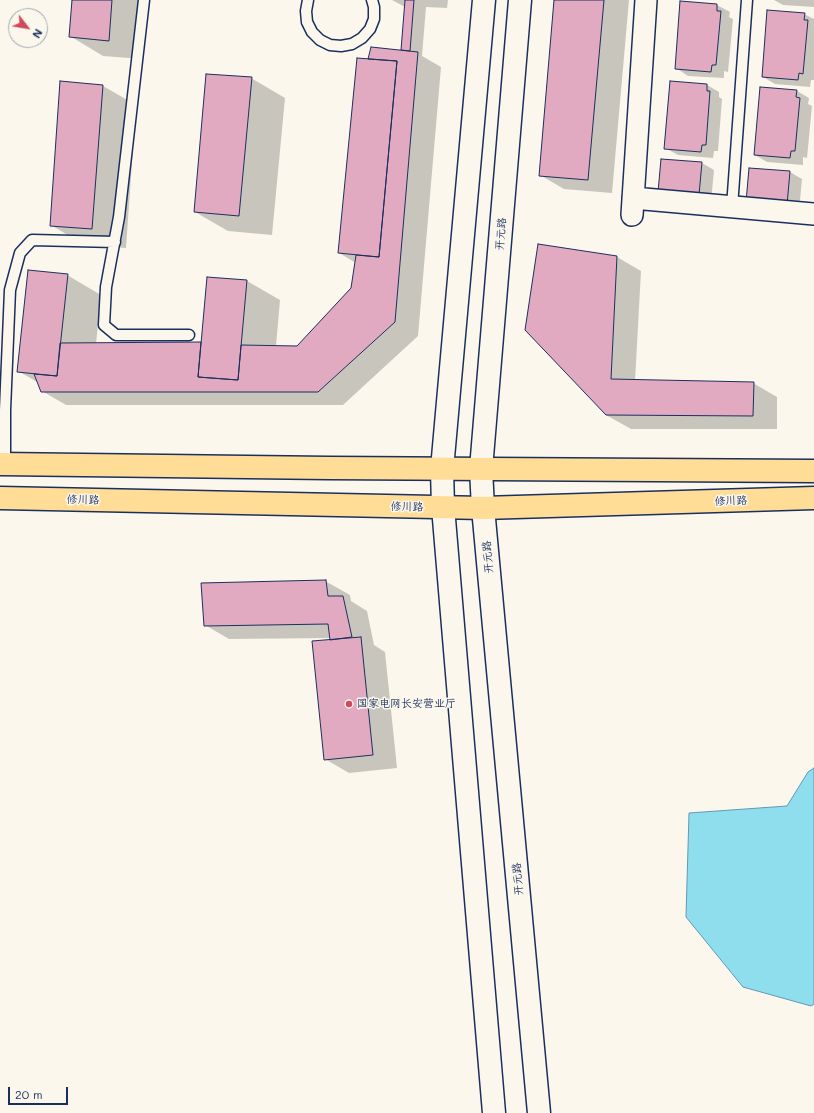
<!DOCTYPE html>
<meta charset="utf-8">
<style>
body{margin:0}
#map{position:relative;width:814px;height:1113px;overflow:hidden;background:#fbf7ec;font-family:Mali,sans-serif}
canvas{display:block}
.north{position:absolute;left:8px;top:8px;width:40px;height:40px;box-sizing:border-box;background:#fbf7ec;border:1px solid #a1a7b3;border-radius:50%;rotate:121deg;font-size:11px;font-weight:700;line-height:16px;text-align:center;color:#1b2f5e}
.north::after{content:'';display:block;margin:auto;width:14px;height:18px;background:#d1495b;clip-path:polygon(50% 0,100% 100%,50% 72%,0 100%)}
.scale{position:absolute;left:8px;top:1087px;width:60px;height:18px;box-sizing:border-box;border:2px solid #1b2f5e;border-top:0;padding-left:5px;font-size:12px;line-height:14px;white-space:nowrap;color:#1b2f5e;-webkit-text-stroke:3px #fbf7ec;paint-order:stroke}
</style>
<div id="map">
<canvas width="814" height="1113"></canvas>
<div class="north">N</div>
<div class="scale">20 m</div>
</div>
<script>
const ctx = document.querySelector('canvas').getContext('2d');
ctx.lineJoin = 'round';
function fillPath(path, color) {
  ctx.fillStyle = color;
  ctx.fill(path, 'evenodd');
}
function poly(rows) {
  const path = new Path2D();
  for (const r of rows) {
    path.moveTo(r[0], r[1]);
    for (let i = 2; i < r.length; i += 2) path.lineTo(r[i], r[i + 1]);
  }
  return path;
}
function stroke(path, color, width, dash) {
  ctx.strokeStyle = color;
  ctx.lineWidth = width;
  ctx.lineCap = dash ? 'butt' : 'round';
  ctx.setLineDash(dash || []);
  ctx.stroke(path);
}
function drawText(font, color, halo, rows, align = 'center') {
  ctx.font = font + ' Mali,"LXGW WenKai TC",sans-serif';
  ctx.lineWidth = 3;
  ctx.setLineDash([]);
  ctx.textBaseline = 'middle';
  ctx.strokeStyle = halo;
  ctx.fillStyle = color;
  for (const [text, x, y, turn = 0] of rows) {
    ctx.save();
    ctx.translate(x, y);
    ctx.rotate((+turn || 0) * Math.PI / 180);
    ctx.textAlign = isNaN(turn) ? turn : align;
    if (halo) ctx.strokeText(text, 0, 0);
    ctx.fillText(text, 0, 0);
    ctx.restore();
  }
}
const water = poly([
 [814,768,814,1004,811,1006,743,987,686,917,689,813,787,806,808,772,814,768]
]);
fillPath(water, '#8fdeee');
stroke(water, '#6198b4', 1);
fillPath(poly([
 [73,0,148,0,142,59,103,56,70,36],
 [392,0,448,0,447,8,426,7,422,56,441,67,418,336,343,405,66,405,42,391,39,383,18,371,67,275,101,295,96,344,202,343,247,281,280,300,276,346,297,347,352,288,356,263,339,253,369,60,406,52,402,49,405,7],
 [52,374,61,375,61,377,52,376],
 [555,0,629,0,612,193,564,189,540,175],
 [774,0,814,0,814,7,783,5],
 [681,2,717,5,730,12,729,17,733,19,728,72,724,71,724,78,688,76,676,68],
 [804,14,814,19,814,80,811,80,810,87,775,84,763,77],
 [251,78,285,98,272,235,228,231,195,212],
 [707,85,719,92,719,97,722,99,718,151,714,151,713,158,678,155,665,148],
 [103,86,136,105,126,248,84,245,51,225],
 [797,91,809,98,808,104,812,106,807,158,803,157,803,165,767,162,755,155],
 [702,163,714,170,711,202,672,199],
 [790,172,802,179,799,211,760,208],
 [539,245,617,257,641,271,635,381,753,383,777,397,777,429,631,429,606,415],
 [325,581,350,595,351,601,367,611,374,645,385,652,397,768,349,773,325,759,331,638,229,639,205,625]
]), '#0003');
const building = poly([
 [72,0,112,0,109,41,69,37,72,0],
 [405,0,414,0,410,51,401,50,405,0],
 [554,0,604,0,588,180,539,176,554,0],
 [680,1,717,4,717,11,721,11,716,65,712,65,711,72,675,69,680,1],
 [767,10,805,13,804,20,808,20,803,74,799,73,798,80,762,77,767,10],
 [371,47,418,52,395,322,318,392,41,392,34,374,57,376,60,343,201,342,198,377,238,380,241,345,297,346,351,288,356,255,379,257,397,61,368,59,371,47],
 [357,58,397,61,379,257,338,253,357,58],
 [206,74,252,77,239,216,194,212,206,74],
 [60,81,103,85,92,229,50,226,60,81],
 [670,81,707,84,707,91,710,91,706,145,702,145,701,152,664,149,670,81],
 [760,87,797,90,796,97,800,98,795,151,791,151,790,158,754,155,760,87],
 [661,159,702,162,699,195,658,192,661,159],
 [749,168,790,171,787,205,746,202,749,168],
 [538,244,617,256,611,379,754,382,753,416,606,415,525,330,538,244],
 [28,270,68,274,57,376,17,372,28,270],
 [207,277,247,280,238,380,198,377,207,277],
 [326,580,328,596,343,596,352,637,330,640,328,624,204,626,201,583,326,580],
 [361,637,373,755,324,760,312,641,361,637]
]);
fillPath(building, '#e1aac0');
stroke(building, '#1b2f5e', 1);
const service = poly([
 [144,0,119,217,106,287,104,325,116,335,189,335],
 [308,0,306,11,307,22,312,32,320,40,330,45,341,46,352,44,362,38,370,29,374,19,374,7,372,0],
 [732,207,747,0],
 [5,464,5,410,10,290,20,253,32,240,115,242]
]);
const minor = poly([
 [633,198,814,214],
 [632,215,646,0]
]);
const secondary = poly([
 [484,0,442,469,443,507,494,1113],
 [520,0,481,469,483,508,539,1113]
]);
const primary = poly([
 [0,464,329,468,814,471],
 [0,498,483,508,814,498]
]);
stroke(service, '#1b2f5e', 13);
stroke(minor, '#1b2f5e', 24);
stroke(secondary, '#1b2f5e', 25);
stroke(primary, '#1b2f5e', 25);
stroke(service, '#fbf7ec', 10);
stroke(minor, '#fbf7ec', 21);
stroke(secondary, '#fbf7ec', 22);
stroke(primary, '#ffdd96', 22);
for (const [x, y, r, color] of [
 [349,704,4,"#d1495b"]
]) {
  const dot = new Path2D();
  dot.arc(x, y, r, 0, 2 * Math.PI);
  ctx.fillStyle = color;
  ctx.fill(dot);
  stroke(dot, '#fbf7ec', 1.5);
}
drawText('11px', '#1b2f5e', '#fbf7ec', [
 ["开元路",501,234,-85],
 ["修川路",83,500,1],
 ["修川路",731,501,-2],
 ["修川路",407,507,1],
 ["开元路",488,557,-95],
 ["开元路",518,879,-95]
]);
drawText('11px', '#1b2f5e', '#fbf7ec', [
 ["国家电网长安营业厅",357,704]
], 'left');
</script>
